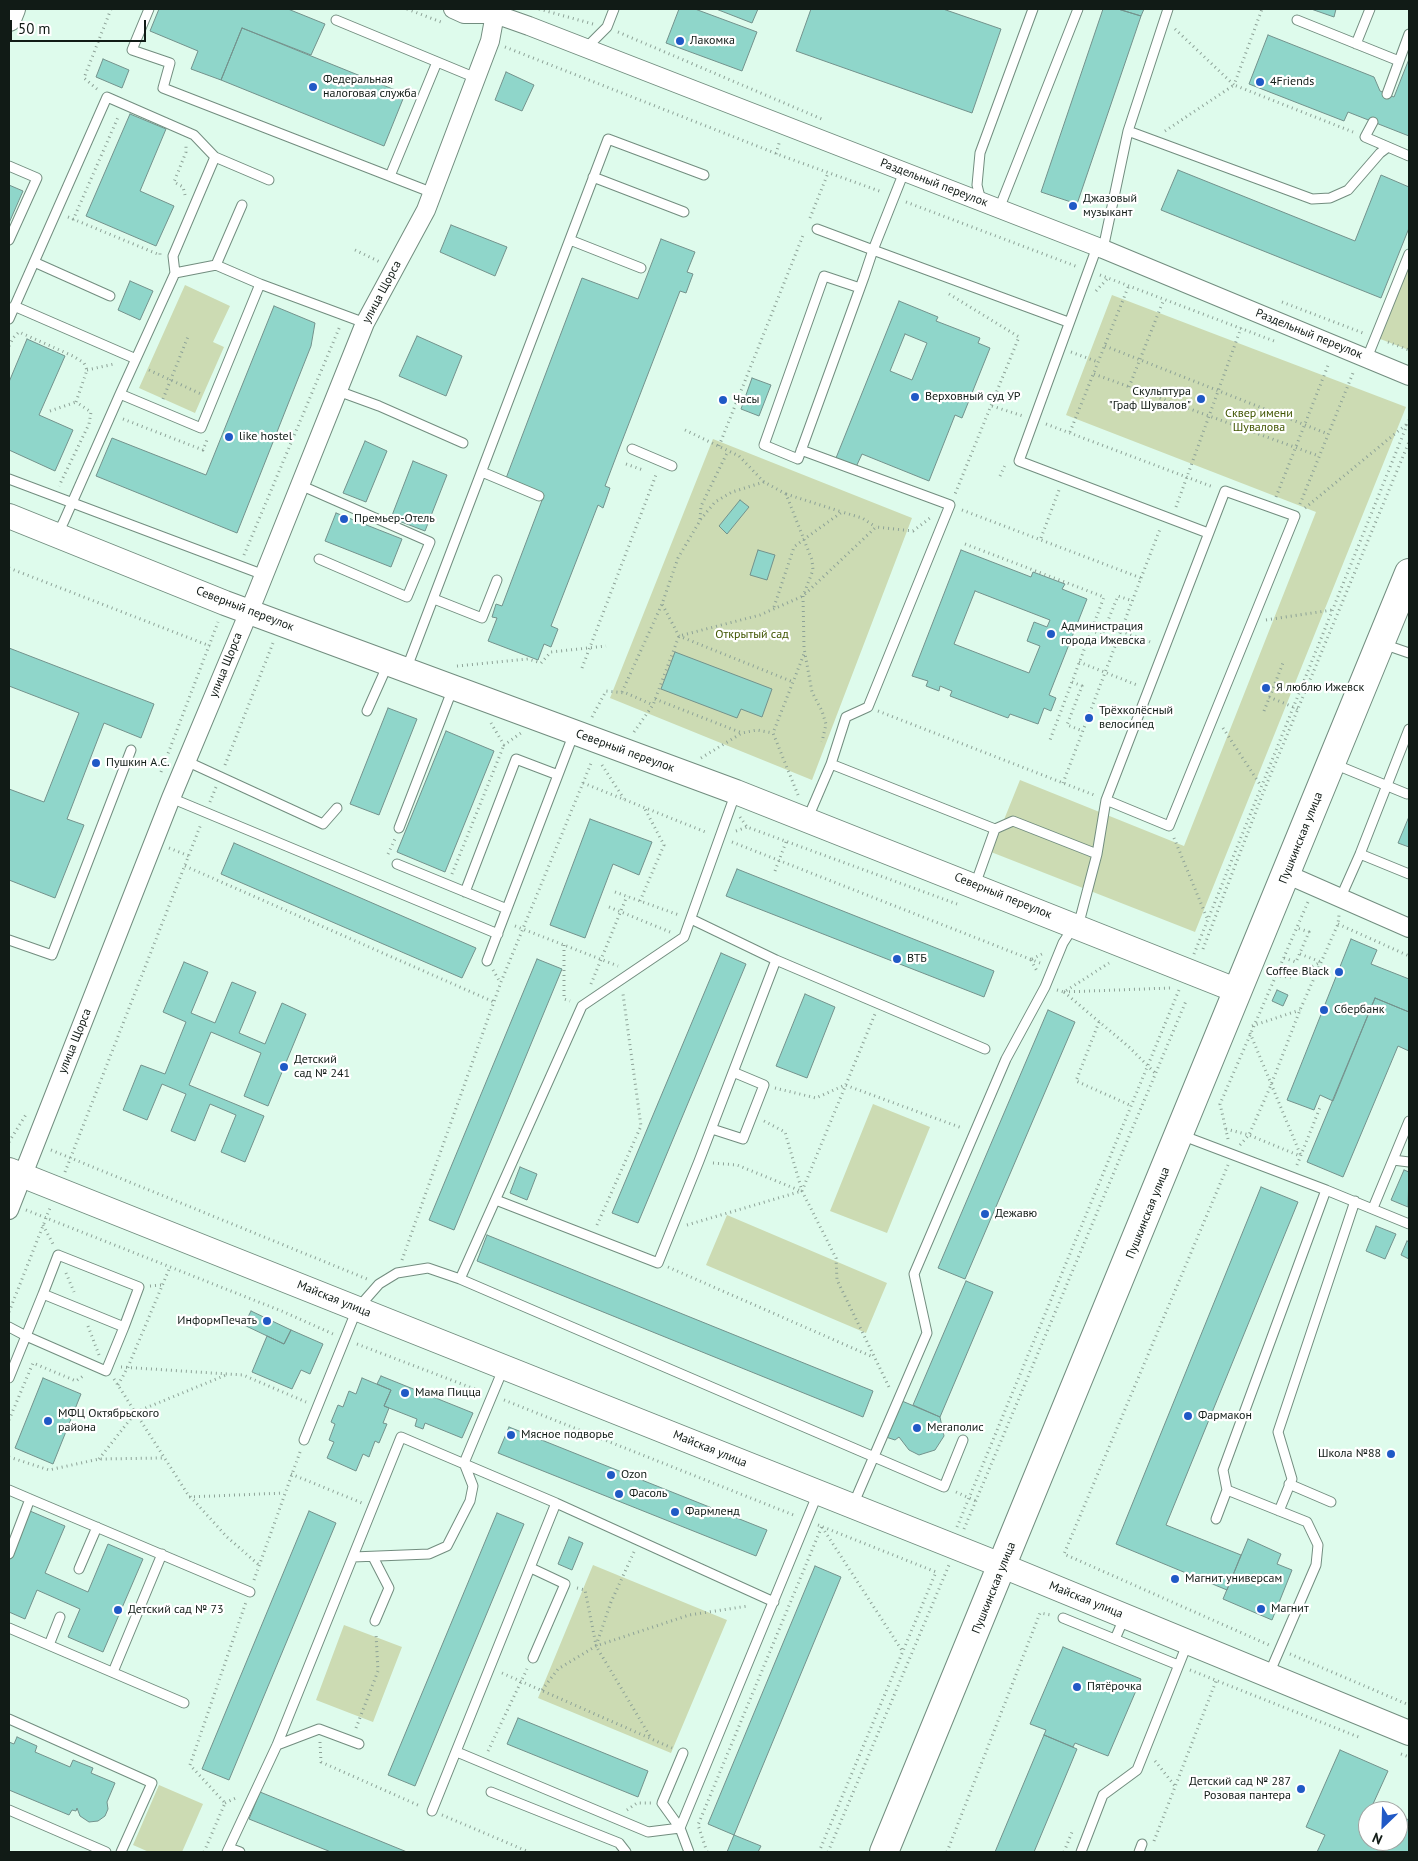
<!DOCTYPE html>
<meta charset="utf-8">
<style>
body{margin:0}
#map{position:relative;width:1418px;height:1861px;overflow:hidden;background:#defbec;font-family:"PT Sans",sans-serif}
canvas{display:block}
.frame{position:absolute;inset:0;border:10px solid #111b16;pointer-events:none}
.north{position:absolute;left:1358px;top:1801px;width:50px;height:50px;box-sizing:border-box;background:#fff;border:1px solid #a0a4a2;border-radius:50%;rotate:204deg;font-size:14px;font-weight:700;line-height:20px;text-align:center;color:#111b16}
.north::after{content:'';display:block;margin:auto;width:18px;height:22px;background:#2059c6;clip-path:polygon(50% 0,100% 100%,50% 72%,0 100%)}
.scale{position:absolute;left:10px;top:20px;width:136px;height:22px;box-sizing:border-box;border:2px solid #111b16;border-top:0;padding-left:6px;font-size:15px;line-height:18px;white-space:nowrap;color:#111b16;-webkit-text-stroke:4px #fff;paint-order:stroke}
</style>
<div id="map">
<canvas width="1418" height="1861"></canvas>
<div class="frame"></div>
<div class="north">N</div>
<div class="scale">50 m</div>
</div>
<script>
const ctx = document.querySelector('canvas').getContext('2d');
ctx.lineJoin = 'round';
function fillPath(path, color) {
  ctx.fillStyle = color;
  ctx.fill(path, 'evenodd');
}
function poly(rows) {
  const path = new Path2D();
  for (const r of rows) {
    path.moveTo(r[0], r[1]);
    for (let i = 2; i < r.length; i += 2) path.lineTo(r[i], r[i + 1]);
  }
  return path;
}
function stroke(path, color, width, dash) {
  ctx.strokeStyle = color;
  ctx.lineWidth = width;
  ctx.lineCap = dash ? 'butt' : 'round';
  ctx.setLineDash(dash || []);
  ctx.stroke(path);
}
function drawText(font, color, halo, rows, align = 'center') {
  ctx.font = font + ' "PT Sans",sans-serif';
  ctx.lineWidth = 4.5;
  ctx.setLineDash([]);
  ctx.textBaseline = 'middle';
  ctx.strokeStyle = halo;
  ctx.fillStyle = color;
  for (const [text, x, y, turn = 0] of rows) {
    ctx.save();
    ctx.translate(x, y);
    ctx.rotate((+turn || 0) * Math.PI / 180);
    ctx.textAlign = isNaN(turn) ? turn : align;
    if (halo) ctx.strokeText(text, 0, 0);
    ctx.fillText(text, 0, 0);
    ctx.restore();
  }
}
fillPath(poly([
 [1409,254,1409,350,1375,337],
 [185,285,230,306,213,342,224,347,195,413,139,388],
 [1112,295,1406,407,1195,932,991,852,1020,780,1184,846,1316,512,1066,415],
 [713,439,912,518,812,780,610,698],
 [873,1104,930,1127,887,1233,830,1211],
 [727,1215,887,1283,866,1333,706,1265],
 [593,1565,727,1620,671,1753,538,1698],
 [344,1625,402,1647,373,1722,316,1700],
 [159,1785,203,1804,182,1852,149,1852,133,1845]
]), '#ccdbb3');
const building = poly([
 [159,9,288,9,325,24,311,55,242,28,221,80,191,69,198,51,150,31,159,9],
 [679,9,695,9,757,32,742,71,666,43,679,9],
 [716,9,758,9,752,23,716,9],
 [811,9,943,9,1001,29,972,113,796,51,811,9],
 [1103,9,1118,9,1141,16,1077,204,1041,192,1103,9],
 [1118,9,1144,9,1141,16,1118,9],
 [1311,9,1336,9,1334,17,1311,9],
 [242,28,405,94,384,146,221,80,242,28],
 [1268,35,1374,77,1380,91,1394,97,1409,59,1409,136,1348,112,1344,121,1249,84,1268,35],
 [103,59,129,70,122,88,96,77,103,59],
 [506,72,534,85,522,111,495,100,506,72],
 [130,114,166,129,140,191,174,206,156,246,86,216,130,114],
 [1178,170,1355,241,1381,175,1409,187,1409,228,1381,298,1161,210,1178,170],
 [9,185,23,191,9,223,9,185],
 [451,225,507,247,495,276,440,252,451,225],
 [661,239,695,252,687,272,693,274,686,293,680,291,619,449,605,486,610,488,603,508,598,505,551,626,558,629,551,647,544,644,538,660,488,641,497,618,492,617,496,604,502,606,544,495,505,481,582,278,638,299,661,239],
 [130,281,153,291,140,320,118,310,130,281],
 [899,301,938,317,936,321,980,338,978,343,990,348,962,418,955,415,929,481,862,454,856,467,836,458,899,301],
 [905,334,927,343,912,380,890,371,905,334],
 [274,306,315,323,311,346,237,533,96,476,112,438,206,475,274,306],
 [417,336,462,356,446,396,399,376,417,336],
 [27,339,65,356,39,415,73,430,55,471,9,450,9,382,27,339],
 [752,378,771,385,759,416,741,409,752,378],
 [365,441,387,451,366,502,343,493,365,441],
 [413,461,447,475,425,531,391,518,413,461],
 [740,500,749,507,727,534,719,526,740,500],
 [336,513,402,539,391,567,325,541,336,513],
 [758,550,775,555,767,580,750,575,758,550],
 [961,550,1031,577,1033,572,1065,584,1062,589,1087,599,1049,695,1056,698,1051,711,1044,708,1038,724,1010,714,1008,718,950,696,952,691,940,686,939,691,926,686,928,681,912,676,961,550],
 [975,591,1050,620,1047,627,1034,622,1027,641,1040,646,1029,673,954,644,975,591],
 [9,648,154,704,141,738,104,723,67,819,84,825,55,898,9,880,9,789,44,802,79,713,9,686,9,648],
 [675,652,772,689,762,717,741,709,737,718,661,689,675,652],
 [388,708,417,719,379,815,350,804,388,708],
 [446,731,494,751,445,872,397,852,446,731],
 [590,819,652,842,639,875,613,864,585,938,550,925,590,819],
 [1408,819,1409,819,1409,847,1398,843,1408,819],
 [234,843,476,948,462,978,221,874,234,843],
 [737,869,994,971,984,997,726,896,737,869],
 [1351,939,1377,950,1371,964,1409,979,1409,1012,1375,998,1333,1101,1320,1095,1314,1110,1287,1100,1351,939],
 [721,953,746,964,638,1223,612,1213,721,953],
 [537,959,562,969,454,1230,429,1220,537,959],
 [184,962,208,972,191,1013,215,1023,232,982,256,992,239,1033,265,1044,282,1003,306,1014,268,1106,244,1096,261,1053,211,1032,189,1085,264,1116,245,1162,221,1152,236,1115,210,1104,195,1141,171,1131,186,1094,162,1084,147,1120,123,1110,141,1065,165,1074,186,1022,163,1012,184,962],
 [1277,990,1288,995,1283,1006,1272,1001,1277,990],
 [805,994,835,1007,807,1078,776,1066,805,994],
 [1375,998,1409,1012,1409,1051,1398,1046,1343,1177,1307,1162,1375,998],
 [1048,1010,1075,1022,965,1279,938,1268,1048,1010],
 [520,1167,537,1174,527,1200,510,1193,520,1167],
 [1404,1170,1409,1172,1408,1207,1391,1200,1404,1170],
 [1261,1187,1298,1202,1166,1525,1241,1555,1227,1590,1116,1544,1261,1187],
 [1376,1226,1396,1234,1385,1259,1366,1251,1376,1226],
 [487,1235,873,1391,863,1417,477,1261,487,1235],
 [1407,1241,1409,1242,1409,1259,1401,1255,1407,1241],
 [966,1281,993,1292,940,1417,913,1405,966,1281],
 [251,1311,291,1330,284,1344,244,1325,251,1311],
 [291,1330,323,1344,310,1374,301,1370,292,1389,252,1372,267,1336,284,1344,291,1330],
 [381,1376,473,1413,462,1438,425,1423,423,1429,415,1426,417,1419,384,1406,391,1390,377,1384,381,1376],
 [43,1378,81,1394,53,1464,15,1448,43,1378],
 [362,1378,391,1390,384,1406,389,1408,383,1423,387,1424,379,1443,375,1441,369,1457,363,1454,356,1471,327,1458,334,1442,329,1440,335,1424,331,1422,338,1405,343,1407,349,1391,356,1394,362,1378],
 [902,1401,940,1417,944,1436,935,1450,919,1455,909,1450,899,1437,895,1440,886,1437,902,1401],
 [509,1427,767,1530,756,1556,498,1453,509,1427],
 [30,1511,65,1526,45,1573,88,1592,108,1544,143,1559,103,1652,68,1637,80,1609,37,1590,25,1619,9,1612,9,1561,30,1511],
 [309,1511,336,1523,229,1780,202,1769,309,1511],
 [497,1513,524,1524,415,1786,388,1775,497,1513],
 [569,1537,583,1543,572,1570,558,1564,569,1537],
 [1248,1539,1281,1554,1277,1564,1292,1570,1272,1620,1223,1599,1248,1539],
 [815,1566,841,1577,734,1835,708,1824,815,1566],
 [1063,1647,1141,1679,1108,1756,1075,1743,1073,1747,1044,1735,1046,1730,1030,1724,1063,1647],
 [518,1718,648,1771,638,1797,507,1744,518,1718],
 [1044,1735,1077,1749,1034,1852,995,1852,1044,1735],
 [17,1737,37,1746,35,1752,70,1767,73,1760,93,1768,91,1773,115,1783,107,1802,108,1809,105,1816,98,1821,89,1822,80,1816,77,1808,76,1811,72,1810,69,1815,9,1790,9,1742,14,1744,17,1737],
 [1340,1750,1388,1771,1373,1804,1388,1811,1368,1811,1368,1841,1398,1841,1398,1815,1409,1820,1409,1852,1317,1852,1325,1835,1306,1827,1340,1750],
 [260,1792,407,1852,331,1852,249,1819,260,1792],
 [734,1835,761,1846,758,1852,727,1852,734,1835]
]);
fillPath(building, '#8fd6ca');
stroke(building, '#73928c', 1);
const lane = poly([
 [149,9,132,50,170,63,163,88,433,193],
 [336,20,476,78],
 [1297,20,1399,61],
 [1356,44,1370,9],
 [586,48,607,27,614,9],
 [1387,94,1409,34],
 [1373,122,1365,137,1409,156],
 [1128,131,1312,199,1330,198,1348,190,1380,153,1388,147],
 [9,166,37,178,9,240],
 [904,172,873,250,1068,322],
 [390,176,437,62],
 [593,177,684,212],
 [981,201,977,185,980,153,1033,9],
 [999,209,1078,9],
 [817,229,873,250,864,277,798,459,764,445,824,276,860,288],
 [570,240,641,268],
 [1097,247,1019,461,1208,533],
 [1103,249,1128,131,1168,9],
 [34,262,110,296],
 [216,265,242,205],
 [175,273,173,256,215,157],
 [260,284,365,323],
 [14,306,136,359],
 [9,319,107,97,194,135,215,157,269,180],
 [1367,358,1409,254],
 [338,391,379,406,463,443],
 [632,449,672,466],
 [801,450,950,505,868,707,846,717,831,764,807,820],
 [482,472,539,496],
 [9,479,264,575],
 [300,485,430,542,407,597,319,559],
 [57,535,64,521,120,394,175,273,216,265,260,284,201,428,120,394],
 [434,599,482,618,497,580],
 [1383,644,1409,653],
 [406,670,608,139,704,175],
 [367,711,388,664],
 [186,761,323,824,337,808],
 [831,764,995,829,1013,821,1097,854],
 [1334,764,1407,794],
 [171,798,498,934],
 [399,828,453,688],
 [1360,854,1409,874],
 [397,864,507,909],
 [975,885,995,829],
 [465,892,516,759,558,775],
 [1340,899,1360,854,1409,729],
 [691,919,776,960,985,1049],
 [9,940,52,955,131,750],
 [487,961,574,733],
 [712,1129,743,1139,764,1085,733,1072],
 [1181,1135,1326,1190,1223,1470,1227,1490,1307,1522,1318,1545,1316,1565,1269,1674],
 [1393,1160,1409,1162],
 [1326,1190,1409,1224],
 [496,1200,658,1263,699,1161,776,960],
 [1373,1208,1409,1121],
 [460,1279,944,1487,963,1440],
 [43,1294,58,1255,139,1287,124,1327],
 [9,1327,26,1336,106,1371,124,1327,43,1294,9,1378],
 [304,1440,357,1309,379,1284,397,1273,428,1268,460,1279,582,1006,684,937,736,792],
 [1289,1484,1331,1502],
 [9,1490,30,1499],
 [853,1505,927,1333,914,1274,1006,1059,1045,987,1063,943,1081,915,1097,854,1106,800,1225,491,1295,516,1169,826,1106,800],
 [1279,1511,1292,1479,1278,1432,1355,1201],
 [1216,1519,1227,1490],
 [9,1554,30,1499,250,1592],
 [353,1557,429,1554,447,1546,470,1501,473,1486,464,1463,504,1367],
 [373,1557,389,1588,375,1621],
 [531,1568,565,1584,533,1658],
 [79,1569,97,1527],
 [1063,1618,1178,1665],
 [9,1628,184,1703],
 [1115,1639,1125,1616],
 [49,1645,60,1617],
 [113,1672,162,1554],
 [9,1719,152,1783,121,1852],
 [277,1745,319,1729,359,1744],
 [457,1752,648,1832,680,1828,662,1803,683,1753],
 [491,1792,619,1843,626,1852],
 [9,1810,106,1852],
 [432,1811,556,1503],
 [229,1848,240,1852],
 [227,1852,277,1745,401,1437,556,1503,774,1602],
 [689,1852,680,1828,818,1493],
 [1081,1852,1103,1795,1137,1770,1188,1642],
 [1139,1852,1142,1844]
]);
const street = poly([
 [453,9,464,14,495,14,529,26,1103,249,1409,376],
 [1286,874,1409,928],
 [9,1210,171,798,256,595,365,323,426,210,490,41,495,14]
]);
const secondary = poly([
 [9,19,13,9],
 [9,516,225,603,736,792,1238,991],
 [9,1170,1003,1566,1409,1733]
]);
const primary = poly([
 [884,1852,1409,573]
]);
stroke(lane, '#728d7f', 11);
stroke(street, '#728d7f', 20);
stroke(secondary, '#728d7f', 26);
stroke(primary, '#728d7f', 30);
stroke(poly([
 [407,9,441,22],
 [539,9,593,24],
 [1175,29,1234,85,1262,9],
 [618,32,824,120],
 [505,47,785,157,882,192],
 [97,89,84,78,111,9],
 [1165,131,1234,85,1353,132],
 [776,154,780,140],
 [185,195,183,187,174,182,186,152,186,146],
 [906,202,1078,267],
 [68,217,160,255,160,253],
 [810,218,828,173],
 [73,220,119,115],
 [355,250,380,262],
 [1100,275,1274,341],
 [1096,291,1108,278],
 [949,294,1019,337,955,494],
 [1282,302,1363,333],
 [1388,342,1409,350],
 [9,346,13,338,19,332,73,356,84,363,87,370,76,402,91,412,89,424,59,486],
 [1105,346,1328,434],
 [1071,352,1098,362],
 [87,370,114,364],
 [149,370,201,394],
 [1094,374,1319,456],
 [1129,387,1164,299],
 [163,399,189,334],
 [992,406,1023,416],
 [50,411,76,402],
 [123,419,203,450,207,440],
 [1046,424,1213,487],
 [685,430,739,456,764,482,786,494,812,560,813,570,803,596,804,648,812,692,822,711,826,724,822,742],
 [1070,432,1129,285],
 [719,446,804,233],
 [626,464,643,470],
 [1000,476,1006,463],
 [764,482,732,492,715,502,701,519,678,558,662,604,679,636,793,682],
 [786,494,842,512],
 [1276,497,1329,363],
 [1300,504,1353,373],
 [1176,507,1241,328],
 [1305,508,1408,423],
 [962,510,1141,578,1063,783],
 [700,519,701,506,728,451],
 [1041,538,1059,490],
 [965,544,1104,597,1050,740],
 [244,555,340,326],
 [9,568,210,646],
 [1141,578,1160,529],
 [774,607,794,547,803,540,842,512,862,518,876,527],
 [1266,620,1332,610],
 [1091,630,1102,635,1118,596,1133,601],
 [1121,631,1153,643],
 [1079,662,1137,685],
 [457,666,528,659,541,663,551,652,606,646],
 [582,668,656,475,654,474],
 [1072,682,1082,686,1067,725,1083,731],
 [622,692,662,604],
 [1269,697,1298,709],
 [655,699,742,733],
 [878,711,1094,795],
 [1264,711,1283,663],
 [592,717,606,691,626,693,653,705],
 [491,723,504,745,521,733],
 [1223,728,1261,786],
 [634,732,653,705,679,636,760,615,803,596,876,527,913,531,930,518],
 [701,758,742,733,757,730,773,733],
 [225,765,273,643],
 [602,765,624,799],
 [161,772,218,622],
 [583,783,708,833],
 [798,795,773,733,804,654],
 [210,802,216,787],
 [740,817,747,827,957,904],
 [736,831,747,827],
 [1174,838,1207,918],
 [732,842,1040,963],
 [169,848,189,856],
 [388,854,395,839],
 [185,866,494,1002],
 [775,871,786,842],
 [452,874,504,745],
 [615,892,679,915],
 [640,901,664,845,645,809],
 [609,907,670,932],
 [1338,924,1409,956],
 [515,926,618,966],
 [564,945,564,999,570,1001],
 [1203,949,1265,788,1409,442],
 [1194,954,1409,420],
 [1300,954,1321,962],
 [1284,958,1296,962,1309,932,1297,928],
 [1032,959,1044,953],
 [1031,960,1038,973],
 [493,970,500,982],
 [1275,976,1292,977,1321,962],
 [591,984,627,896],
 [1057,990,1064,992,1109,963],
 [1064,992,1129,1047,1155,1073],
 [1064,992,1170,988],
 [1099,1022,1076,1081,1132,1106],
 [1252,1026,1300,1010],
 [1250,1033,1301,1156],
 [775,1088,816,1098,845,1085,962,1128],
 [764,1121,785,1132,802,1191,836,1258,837,1280,890,1389],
 [1226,1129,1249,1135,1300,1156],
 [1228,1139,1220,1104,1308,902],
 [9,1142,27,1113],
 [1240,1145,1249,1135,1271,1085,1300,1010,1338,924,1339,915],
 [51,1150,367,1279],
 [713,1163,737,1165,801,1191],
 [1228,1165,1064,1554,1269,1645],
 [1297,1165,1321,1105],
 [65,1172,201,824],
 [802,1191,875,1014],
 [26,1210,284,1312,333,1334],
 [43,1225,53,1244],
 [597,1225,641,1126,623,994],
 [687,1225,802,1191],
 [402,1260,501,982,592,761],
 [668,1267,873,1357],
 [66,1273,74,1292],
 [150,1286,162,1285],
 [9,1312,50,1208],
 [88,1326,99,1355],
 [357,1344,480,1391],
 [121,1367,243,1375,306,1402],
 [114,1379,187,1493,227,1537,259,1565],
 [118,1385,128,1367,170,1267],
 [504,1400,796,1516],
 [9,1420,33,1363,76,1381,83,1376],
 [9,1457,49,1470,99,1459,163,1458],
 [99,1459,136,1412,226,1375],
 [291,1474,362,1503],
 [956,1492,976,1501],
 [189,1497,284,1493],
 [818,1525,936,1572,819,1852],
 [822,1527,903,1652],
 [957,1527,1179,990],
 [964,1529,1186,1001],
 [634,1552,611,1602,596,1646,651,1738],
 [254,1580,300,1452],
 [577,1588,585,1590,596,1645],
 [1290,1654,1409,1705],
 [1190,1670,1361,1738],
 [502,1673,672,1748],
 [542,1690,558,1669,596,1646,689,1615,748,1606],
 [356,1728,378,1671,376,1634],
 [320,1742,321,1762,420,1806],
 [488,1751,527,1669],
 [1401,1754,1409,1757],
 [1155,1761,1175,1786],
 [225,1803,238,1797],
 [627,1810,637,1803,651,1803],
 [442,1815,529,1852],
 [1154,1841,1216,1681],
 [204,1852,225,1803,190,1765,246,1602],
 [707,1852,698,1825,822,1526],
 [828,1852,949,1565],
 [947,1852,1040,1613,1051,1615],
 [1064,1852,1072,1832]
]), '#8da297', 3, [1, 4]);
stroke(lane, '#fff', 9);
stroke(street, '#fff', 18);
stroke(secondary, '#fff', 24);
stroke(primary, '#fff', 28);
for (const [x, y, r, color] of [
 [680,41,5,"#2059c6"],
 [1260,82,5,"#2059c6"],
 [313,87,5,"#2059c6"],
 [1073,206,5,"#2059c6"],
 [915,397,5,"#2059c6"],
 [1201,399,5,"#2059c6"],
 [723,400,5,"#2059c6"],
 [229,437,5,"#2059c6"],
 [344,519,5,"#2059c6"],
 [1051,634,5,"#2059c6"],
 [1266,688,5,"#2059c6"],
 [1089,718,5,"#2059c6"],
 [96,763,5,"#2059c6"],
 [897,959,5,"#2059c6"],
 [1339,972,5,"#2059c6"],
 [1324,1010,5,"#2059c6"],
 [284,1067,5,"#2059c6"],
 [985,1214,5,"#2059c6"],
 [267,1321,5,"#2059c6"],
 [405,1393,5,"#2059c6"],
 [1188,1416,5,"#2059c6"],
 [48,1421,5,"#2059c6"],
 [917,1428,5,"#2059c6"],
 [511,1435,5,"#2059c6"],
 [1391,1454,5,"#2059c6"],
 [611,1475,5,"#2059c6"],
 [619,1494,5,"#2059c6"],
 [675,1512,5,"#2059c6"],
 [1175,1579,5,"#2059c6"],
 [1261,1609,5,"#2059c6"],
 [118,1610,5,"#2059c6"],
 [1077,1687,5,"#2059c6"],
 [1301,1789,5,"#2059c6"]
]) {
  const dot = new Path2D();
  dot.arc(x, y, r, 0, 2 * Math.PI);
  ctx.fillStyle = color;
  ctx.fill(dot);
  stroke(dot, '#fff', 2);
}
drawText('12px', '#111b16', '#fff', [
 ["Лакомка",690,41],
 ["Федеральная",323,80],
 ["налоговая служба",323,94],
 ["4Friends",1270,82],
 ["Джазовый",1083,199],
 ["музыкант",1083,213],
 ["Скульптура",1191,392,"right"],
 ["\"Граф Шувалов\"",1191,406,"right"],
 ["Верховный суд УР",925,397],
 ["Часы",733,400],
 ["like hostel",239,437],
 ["Премьер-Отель",354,519],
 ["Администрация",1061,627],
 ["города Ижевска",1061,641],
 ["Я люблю Ижевск",1276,688],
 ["Трёхколёсный",1099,711],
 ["велосипед",1099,725],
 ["Пушкин А.С.",106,763],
 ["ВТБ",907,959],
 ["Coffee Black",1329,972,"right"],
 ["Сбербанк",1334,1010],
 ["Детский",294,1060],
 ["сад № 241",294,1074],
 ["Дежавю",995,1214],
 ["ИнформПечать",257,1321,"right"],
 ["Мама Пицца",415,1393],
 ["МФЦ Октябрьского",58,1414],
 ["района",58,1428],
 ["Фармакон",1198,1416],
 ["Мегаполис",927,1428],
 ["Мясное подворье",521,1435],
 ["Школа №88",1381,1454,"right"],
 ["Ozon",621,1475],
 ["Фасоль",629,1494],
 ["Фармленд",685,1512],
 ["Магнит универсам",1185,1579],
 ["Магнит",1271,1609],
 ["Детский сад № 73",128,1610],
 ["Пятёрочка",1087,1687],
 ["Детский сад № 287",1291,1782,"right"],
 ["Розовая пантера",1291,1796,"right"]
], 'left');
drawText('12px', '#111b16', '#fff', [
 ["Раздельный переулок",934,183,21],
 ["улица Щорса",382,292,-62],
 ["Раздельный переулок",1309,334,22],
 ["Северный переулок",245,609,21],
 ["улица Щорса",226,665,-68],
 ["Северный переулок",625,751,20],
 ["Пушкинская улица",1301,838,-68],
 ["Северный переулок",1003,896,22],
 ["улица Щорса",75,1041,-68],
 ["Пушкинская улица",1148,1213,-68],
 ["Майская улица",334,1299,22],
 ["Майская улица",710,1449,22],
 ["Пушкинская улица",994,1588,-68],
 ["Майская улица",1086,1600,22]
]);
drawText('12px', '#415602', '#fff', [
 ["Сквер имени",1259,414],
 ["Шувалова",1259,428],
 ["Открытый сад",752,635]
]);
</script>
